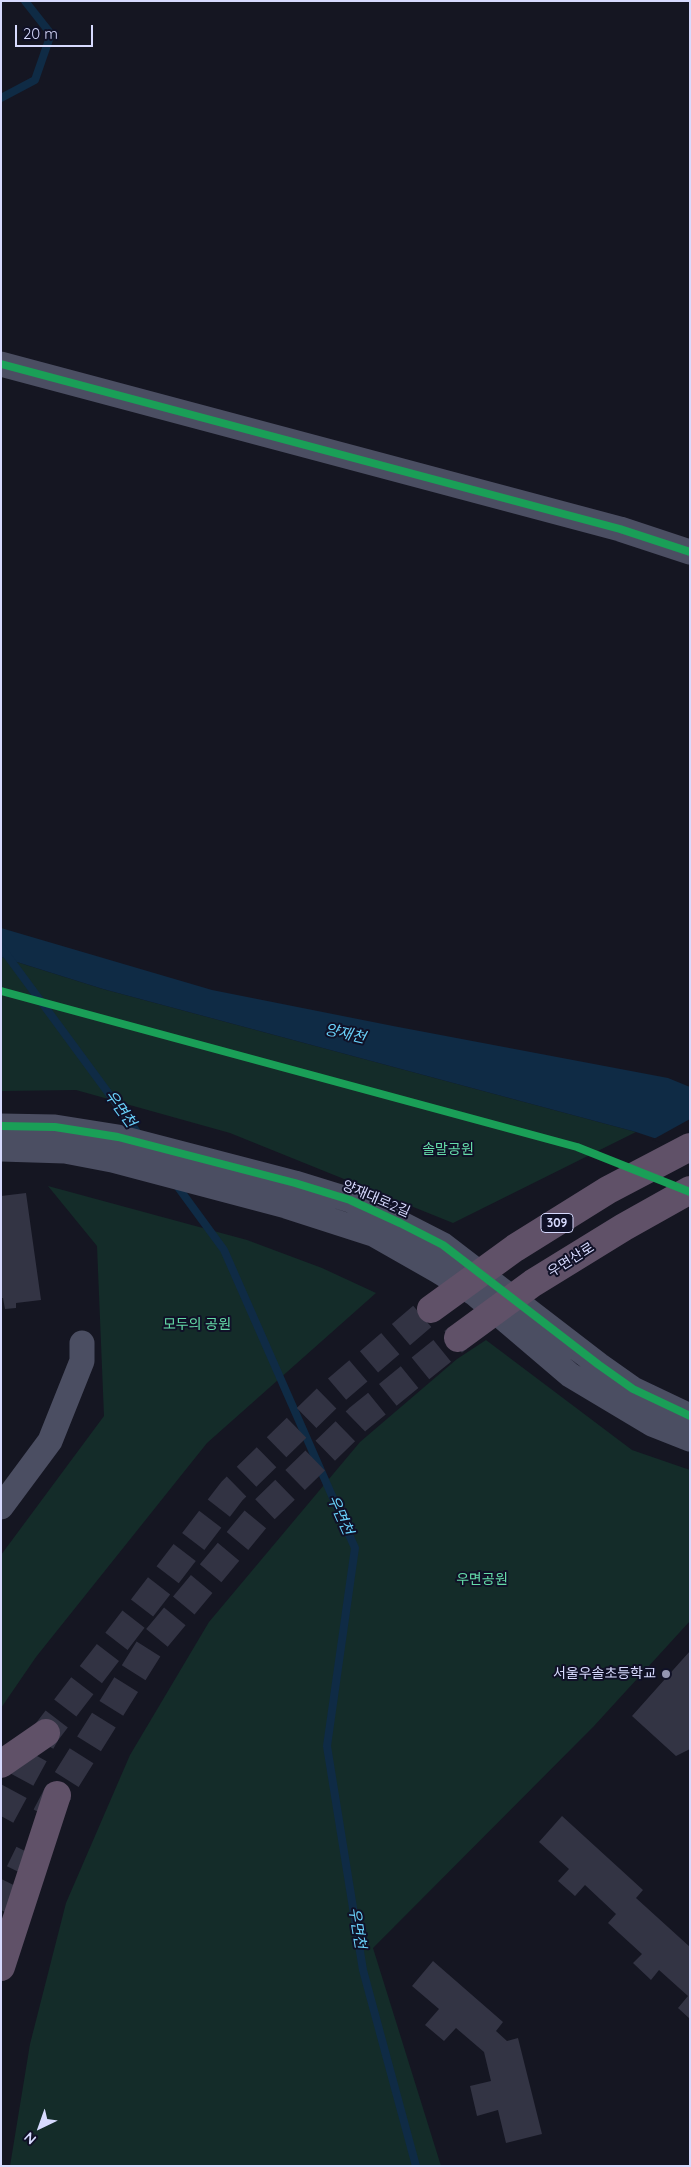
<!DOCTYPE html>
<meta charset="utf-8">
<style>
body{margin:0}
#map{position:relative;width:691px;height:2167px;overflow:hidden;background:#151622;font-family:Quicksand,sans-serif}
canvas{display:block}
.frame{position:absolute;inset:0;border:2px solid #d7dafe;pointer-events:none}
.north{position:absolute;left:15px;top:2102px;width:50px;height:50px;-webkit-text-stroke:4px #101127;paint-order:stroke;rotate:222deg;font-size:14px;font-weight:700;line-height:20px;text-align:center;color:#d7dafe}
.north::after{content:'';display:block;margin:auto;width:18px;height:22px;background:#d7dafe;clip-path:polygon(50% 0,100% 100%,50% 72%,0 100%)}
.scale{position:absolute;left:15px;top:25px;width:78px;height:22px;box-sizing:border-box;border:2px solid #d7dafe;border-top:0;padding-left:6px;font-size:15px;line-height:18px;white-space:nowrap;color:#d7dafe;-webkit-text-stroke:4px #101127;paint-order:stroke}
</style>
<div id="map">
<canvas width="691" height="2167"></canvas>
<div class="frame"></div>
<div class="north">N</div>
<div class="scale">20 m</div>
</div>
<script>
const ctx = document.querySelector('canvas').getContext('2d');
ctx.lineJoin = 'round';
function fillPath(path, color) {
  ctx.fillStyle = color;
  ctx.fill(path, 'evenodd');
}
function poly(rows) {
  const path = new Path2D();
  for (const r of rows) {
    path.moveTo(r[0], r[1]);
    for (let i = 2; i < r.length; i += 2) path.lineTo(r[i], r[i + 1]);
  }
  return path;
}
function stroke(path, color, width, dash) {
  ctx.strokeStyle = color;
  ctx.lineWidth = width;
  ctx.lineCap = dash ? 'butt' : 'round';
  ctx.setLineDash(dash || []);
  ctx.stroke(path);
}
function drawText(font, color, halo, rows, align = 'center') {
  ctx.font = font + ' Quicksand,"Noto Sans KR",sans-serif';
  ctx.lineWidth = 4;
  ctx.setLineDash([]);
  ctx.textBaseline = 'middle';
  ctx.strokeStyle = halo;
  ctx.fillStyle = color;
  for (const [text, x, y, turn = 0] of rows) {
    ctx.save();
    ctx.translate(x, y);
    ctx.rotate((+turn || 0) * Math.PI / 180);
    ctx.textAlign = isNaN(turn) ? turn : align;
    if (halo) ctx.strokeText(text, 0, 0);
    ctx.fillText(text, 0, 0);
    ctx.restore();
  }
}
fillPath(poly([
 [1,957,103,989,636,1132,453,1223,230,1133,76,1090,1,1091],
 [48,1186,247,1240,322,1268,376,1293,207,1443,36,1657,1,1708,1,1555,104,1416,97,1246],
 [486,1340,632,1450,690,1470,690,1621,594,1726,373,1948,441,2166,10,2166,30,2044,66,1903,130,1755,209,1622,360,1442,457,1359]
]), '#142c29');
fillPath(poly([
 [1,928,212,990,393,1026,668,1078,690,1087,690,1150,636,1132,103,989,1,957]
]), '#0f2b45');
fillPath(poly([
 [690,1119,690,1152,652,1140]
]), '#151622');
stroke(poly([
 [1,98,35,80,51,34,25,1],
 [1,947,140,1136],
 [175,1183,224,1250,355,1548,327,1746,363,1970,416,2166]
]), '#0f2b45', 8);
fillPath(poly([
 [26,1193,41,1300,16,1303,16,1308,5,1309,3,1298,1,1298,1,1196],
 [690,1651,690,1749,676,1756,632,1716],
 [562,1816,643,1890,636,1898,690,1947,690,2019,678,2008,688,1996,659,1970,651,1980,633,1963,642,1954,608,1923,616,1914,585,1885,575,1896,558,1881,569,1869,539,1842],
 [433,1961,503,2022,496,2031,507,2041,518,2038,542,2134,506,2143,498,2110,477,2116,470,2086,491,2081,484,2052,456,2028,444,2041,425,2025,439,2009,412,1986]
]), '#333444');
stroke(poly([
 [1,1816,46,1733,232,1491,329,1396,431,1309],
 [46,1816,57,1795,151,1645,259,1515,358,1419,458,1338],
 [1,1910,29,1853]
]), '#323343', 28, [28, 14]);
stroke(poly([
 [1,364,620,529,690,552],
 [1,1126,55,1127,118,1137,295,1183,350,1200,400,1223,443,1245,599,1365,633,1389,690,1416],
 [1,1149,65,1151,112,1160,286,1206,373,1234,438,1271,475,1294,570,1375,652,1424,690,1439],
 [1,1507,50,1441,82,1361,82,1343]
]), '#4b4e62', 25);
stroke(poly([
 [431,1309,515,1248,608,1190,690,1147],
 [458,1338,533,1283,624,1227,690,1190],
 [1,1764,46,1733],
 [1,1967,57,1795]
]), '#605168', 28);
stroke(poly([
 [1,364,620,529,690,552],
 [1,991,577,1147,690,1192],
 [1,1126,55,1127,118,1137,295,1183,350,1200,400,1223,443,1245,599,1365,633,1389,690,1416]
]), '#1a9f57', 8);
for (const [x, y, r, color] of [
 [666,1674,5,"#9395b1"]
]) {
  const dot = new Path2D();
  dot.arc(x, y, r, 0, 2 * Math.PI);
  ctx.fillStyle = color;
  ctx.fill(dot);
  stroke(dot, '#101127', 2);
}
for (const [x, y, w] of [
 [557,1223,32]
]) {
  const box = new Path2D();
  box.roundRect(x - w / 2, y - 9.5, w, 19, 4);
  ctx.fillStyle = '#101127';
  ctx.fill(box);
  stroke(box, '#d7dafe', 1);
}
drawText('bold 12px', '#d7dafe', null, [
 ["309",557,1223]
]);
drawText('14px', '#65dca9', '#101127', [
 ["솔말공원",448,1150],
 ["모두의 공원",197,1325],
 ["우면공원",482,1580]
]);
drawText('14px', '#d7dafe', '#101127', [
 ["양재대로2길",376,1199,23],
 ["우면산로",571,1260,-32]
]);
drawText('14px', '#d7dafe', '#101127', [
 ["서울우솔초등학교",656,1674]
], 'right');
drawText('italic 15px', '#69d1fa', '#101127', [
 ["양재천",345,1034,13],
 ["우면천",120,1109,54],
 ["우면천",340,1515,66],
 ["우면천",357,1928,81]
]);
</script>
